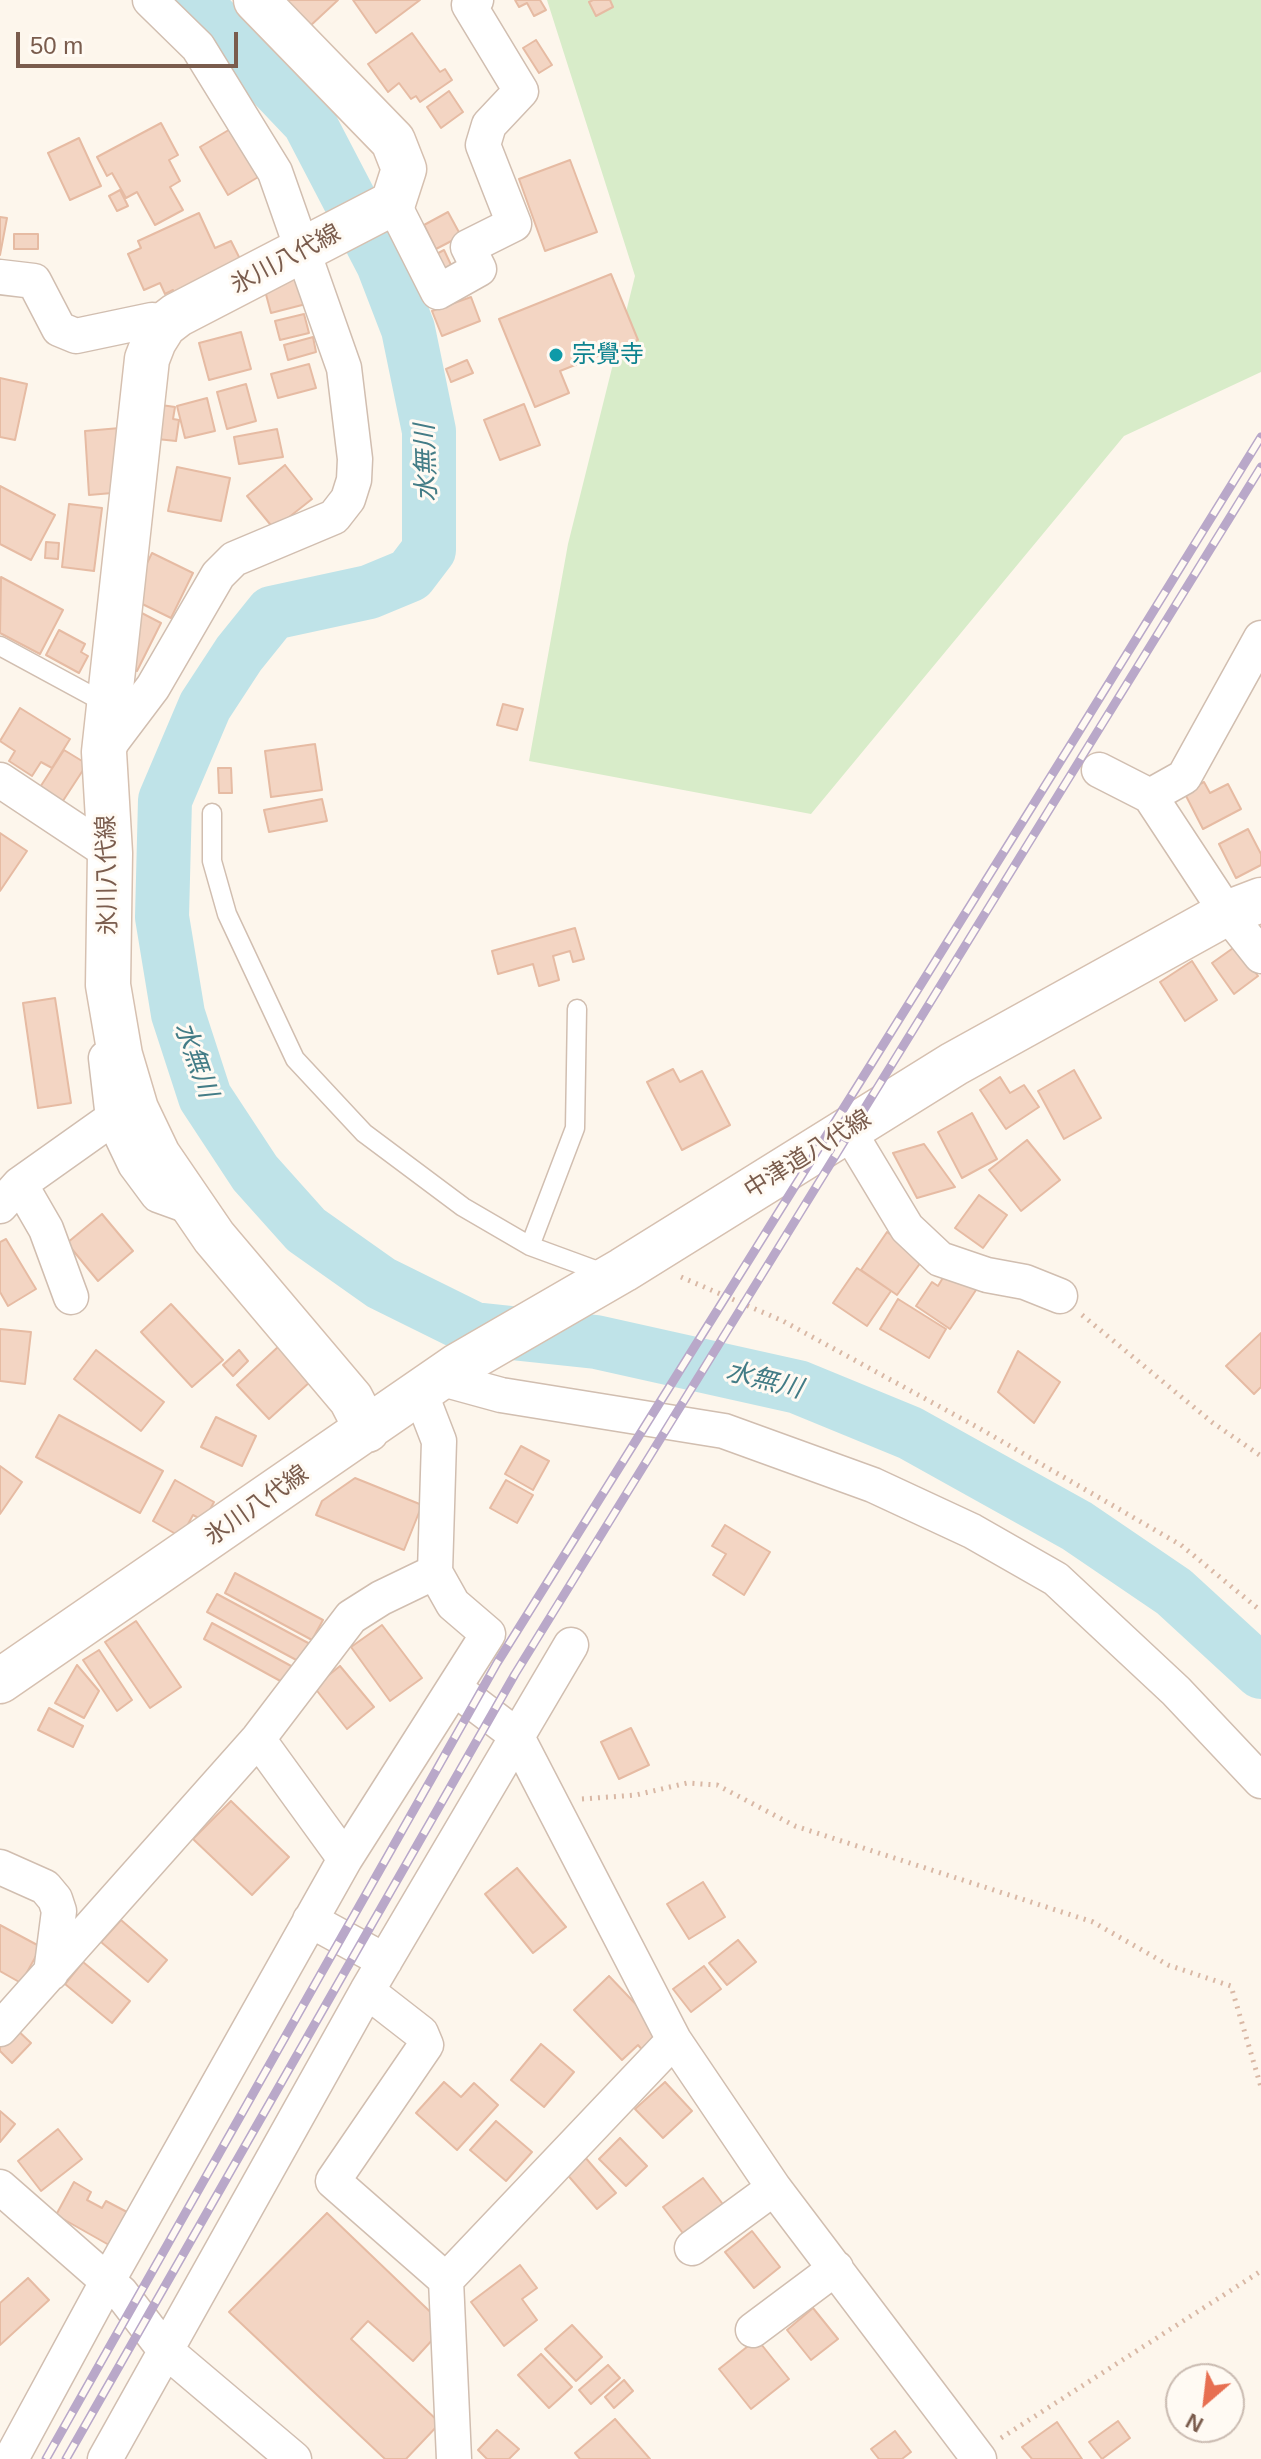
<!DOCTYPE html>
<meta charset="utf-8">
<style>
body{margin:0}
#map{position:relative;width:1261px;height:2459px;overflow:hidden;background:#fdf6ec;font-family:Arial,sans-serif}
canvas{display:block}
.north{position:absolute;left:1165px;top:2363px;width:80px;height:80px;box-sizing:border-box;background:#fffaf3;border:2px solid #cabbb1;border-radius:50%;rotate:208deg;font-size:22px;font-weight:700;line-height:32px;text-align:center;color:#7a5c4d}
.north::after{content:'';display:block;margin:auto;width:28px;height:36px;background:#e76f51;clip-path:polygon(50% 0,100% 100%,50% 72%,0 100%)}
.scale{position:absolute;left:16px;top:32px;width:222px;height:36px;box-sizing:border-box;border:4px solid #7a5c4d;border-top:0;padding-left:10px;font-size:24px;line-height:28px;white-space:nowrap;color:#7a5c4d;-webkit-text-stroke:6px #fffaf3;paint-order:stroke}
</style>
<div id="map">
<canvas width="1261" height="2459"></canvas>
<div class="north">N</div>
<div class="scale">50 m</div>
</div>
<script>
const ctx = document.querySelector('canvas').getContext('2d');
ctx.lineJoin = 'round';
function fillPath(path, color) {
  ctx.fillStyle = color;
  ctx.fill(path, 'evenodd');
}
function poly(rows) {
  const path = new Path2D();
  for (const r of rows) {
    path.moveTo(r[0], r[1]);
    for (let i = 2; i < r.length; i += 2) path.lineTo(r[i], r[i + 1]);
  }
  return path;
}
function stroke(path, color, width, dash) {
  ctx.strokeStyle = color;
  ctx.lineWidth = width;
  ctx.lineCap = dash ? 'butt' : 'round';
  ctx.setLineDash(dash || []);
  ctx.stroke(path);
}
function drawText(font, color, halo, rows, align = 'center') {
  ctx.font = font + ' Arial,"Noto Sans JP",sans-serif';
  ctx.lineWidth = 6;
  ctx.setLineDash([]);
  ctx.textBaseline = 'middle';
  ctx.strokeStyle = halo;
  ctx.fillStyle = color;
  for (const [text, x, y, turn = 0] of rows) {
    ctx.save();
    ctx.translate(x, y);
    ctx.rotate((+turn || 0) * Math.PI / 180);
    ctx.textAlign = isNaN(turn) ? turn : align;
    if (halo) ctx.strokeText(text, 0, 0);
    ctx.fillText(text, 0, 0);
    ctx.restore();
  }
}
fillPath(poly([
 [547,0,1261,0,1261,372,1124,436,811,814,529,761,568,544,635,276]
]), '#d8ecc9');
stroke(poly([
 [193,0,309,122,383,264,408,329,429,431,429,550,410,575,369,592,272,613,239,654,205,706,165,800,162,917,178,1014,205,1097,255,1173,306,1230,381,1283,474,1329,596,1342,798,1387,910,1433,1077,1526,1174,1592,1261,1672]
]), '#bfe3e8', 54);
const building = poly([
 [283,0,338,0,309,27,283,0],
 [353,0,420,0,376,33,353,0],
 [515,0,540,0,546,10,534,16,527,3,519,7,515,0],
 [593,0,610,0,613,7,596,16,589,2,593,0],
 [412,33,440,72,445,69,452,80,420,102,416,96,411,99,399,83,388,92,368,64,412,33],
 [536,40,552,65,539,73,523,48,536,40],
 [449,91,463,112,441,128,427,107,449,91],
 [161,123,178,155,169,160,180,181,170,187,183,210,155,225,137,192,126,198,112,173,107,176,97,157,161,123],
 [232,128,260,176,228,195,200,147,232,128],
 [79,138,101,186,70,200,48,153,79,138],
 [570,160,597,232,545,251,519,179,570,160],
 [120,190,128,206,117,211,109,196,120,190],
 [448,212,461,236,436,249,424,225,448,212],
 [199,213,215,248,231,241,248,275,177,299,173,290,165,294,160,283,144,290,128,254,141,248,138,241,199,213],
 [0,217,7,218,0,255,0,217],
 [14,234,38,234,38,249,14,249,14,234],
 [444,250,452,267,438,274,429,258,444,250],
 [611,274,638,340,560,371,569,393,535,407,499,319,611,274],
 [299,278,306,304,271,313,264,287,299,278],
 [471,297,480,321,442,336,432,311,471,297],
 [304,314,309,333,280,340,275,321,304,314],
 [241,332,251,369,209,380,199,343,241,332],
 [313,337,316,352,288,360,284,345,313,337],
 [467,360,473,373,451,382,446,369,467,360],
 [309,364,316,388,278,398,271,374,309,364],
 [0,378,27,384,15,440,0,437,0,378],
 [246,384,256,421,227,429,217,392,246,384],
 [207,398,215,431,185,438,177,406,207,398],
 [524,404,540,445,500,460,484,420,524,404],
 [161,405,175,407,173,419,179,420,176,441,157,439,161,405],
 [120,428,124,492,89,495,85,431,120,428],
 [277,429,283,457,239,464,234,437,277,429],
 [285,465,312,499,274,529,247,496,285,465],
 [177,467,230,478,221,521,168,511,177,467],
 [0,486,55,515,31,560,0,544,0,486],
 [69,504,102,508,94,571,62,567,69,504],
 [46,542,59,543,58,559,45,558,46,542],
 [152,553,193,573,171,618,130,598,152,553],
 [1,577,63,610,40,654,0,633,1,577],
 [134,609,161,623,137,671,126,665,134,609],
 [59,630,85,644,81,652,88,656,79,673,46,655,59,630],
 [503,704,523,709,517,730,497,725,503,704],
 [20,708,70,739,52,768,41,762,32,776,9,761,15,751,0,741,20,708],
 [315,744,322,790,271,797,265,751,315,744],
 [64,750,87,764,57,810,35,795,64,750],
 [218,768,231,768,232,793,219,793,218,768],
 [1204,782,1210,793,1228,784,1241,809,1203,829,1184,792,1204,782],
 [322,799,327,821,269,832,264,810,322,799],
 [1248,829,1261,854,1261,865,1236,878,1219,844,1248,829],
 [0,833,27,851,0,891,0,833],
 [575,928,584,959,573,962,570,951,553,956,559,980,539,986,533,964,498,974,492,951,575,928],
 [1236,946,1258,976,1234,994,1212,963,1236,946],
 [1192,961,1217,1000,1185,1021,1160,982,1192,961],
 [55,998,71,1103,38,1108,23,1003,55,998],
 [673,1069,680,1082,702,1071,730,1125,682,1150,647,1082,673,1069],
 [1074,1070,1101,1118,1064,1139,1038,1091,1074,1070],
 [1000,1077,1010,1093,1024,1085,1039,1107,1006,1129,980,1090,1000,1077],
 [972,1113,997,1159,962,1178,938,1132,972,1113],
 [1027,1140,1060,1180,1021,1211,989,1170,1027,1140],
 [924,1144,955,1187,917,1198,893,1153,924,1144],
 [979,1195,1007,1215,983,1248,955,1228,979,1195],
 [102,1214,133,1251,98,1281,67,1243,102,1214],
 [887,1232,924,1258,897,1295,861,1270,887,1232],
 [6,1239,36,1289,8,1306,0,1292,0,1242,6,1239],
 [857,1268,891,1291,867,1326,833,1303,857,1268],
 [947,1271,976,1290,950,1329,916,1306,932,1282,938,1286,947,1271],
 [898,1299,946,1329,929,1358,880,1329,898,1299],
 [171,1304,223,1360,192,1387,141,1332,171,1304],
 [0,1329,31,1332,25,1384,0,1381,0,1329],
 [1261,1333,1261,1387,1254,1394,1226,1366,1261,1333],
 [279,1346,311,1381,269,1419,237,1385,279,1346],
 [96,1350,164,1402,141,1431,74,1379,96,1350],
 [239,1350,248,1361,233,1376,223,1365,239,1350],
 [1018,1351,1060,1382,1034,1423,998,1392,1018,1351],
 [59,1415,163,1471,140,1513,36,1457,59,1415],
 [216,1417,256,1436,242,1466,201,1447,216,1417],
 [521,1446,549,1461,533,1490,505,1474,521,1446],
 [0,1466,22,1482,0,1514,0,1466],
 [355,1478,422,1505,404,1550,316,1515,322,1501,355,1478],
 [175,1480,214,1502,204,1521,193,1515,181,1537,153,1521,175,1480],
 [506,1480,533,1495,517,1523,490,1508,506,1480],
 [725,1525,770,1552,744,1595,713,1575,726,1554,712,1546,725,1525],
 [235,1573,323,1620,312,1640,225,1593,235,1573],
 [217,1594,310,1644,300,1662,207,1612,217,1594],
 [136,1621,181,1687,150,1708,105,1642,136,1621],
 [212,1623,293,1667,284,1683,204,1639,212,1623],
 [382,1625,422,1678,390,1701,351,1647,382,1625],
 [99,1650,132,1700,117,1711,83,1660,99,1650],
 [77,1665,99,1691,84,1718,55,1703,77,1665],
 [340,1666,374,1707,347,1729,314,1687,340,1666],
 [49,1708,83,1726,73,1747,38,1730,49,1708],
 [631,1728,649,1765,619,1779,601,1742,631,1728],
 [231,1801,289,1857,252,1895,193,1839,231,1801],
 [517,1868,566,1927,533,1953,485,1894,517,1868],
 [703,1882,725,1917,689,1939,667,1904,703,1882],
 [121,1920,167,1960,148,1982,101,1942,121,1920],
 [0,1925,41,1947,21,1983,0,1971,0,1925],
 [738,1940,756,1962,727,1985,709,1963,738,1940],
 [83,1962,130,2001,112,2023,65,1984,83,1962],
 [704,1966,721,1989,691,2012,673,1989,704,1966],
 [609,1976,666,2036,646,2054,638,2045,622,2060,574,2010,609,1976],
 [13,2026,31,2043,12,2063,0,2051,0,2040,13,2026],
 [541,2044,574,2072,544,2107,511,2080,541,2044],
 [444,2082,461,2097,474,2083,498,2105,457,2150,416,2113,444,2082],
 [665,2082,692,2111,663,2138,635,2109,665,2082],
 [0,2111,15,2124,0,2142,0,2111],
 [496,2121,532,2152,506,2181,470,2150,496,2121],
 [58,2129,82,2159,41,2191,18,2161,58,2129],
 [620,2138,647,2166,626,2186,599,2159,620,2138],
 [584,2156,616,2193,597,2209,565,2172,584,2156],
 [703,2178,728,2211,688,2240,663,2207,703,2178],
 [74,2182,91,2192,87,2200,102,2208,106,2201,127,2212,109,2245,56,2215,74,2182],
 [327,2213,445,2326,413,2361,368,2321,351,2339,440,2423,406,2459,385,2459,229,2312,327,2213],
 [752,2231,780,2267,754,2288,725,2252,752,2231],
 [520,2265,537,2288,522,2299,537,2320,504,2346,471,2302,520,2265],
 [28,2278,49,2300,0,2345,0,2303,28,2278],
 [813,2308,838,2339,811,2360,787,2330,813,2308],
 [572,2325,602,2357,576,2381,545,2349,572,2325],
 [757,2339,789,2379,751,2409,719,2369,757,2339],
 [541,2354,572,2387,549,2408,518,2375,541,2354],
 [608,2365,620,2378,591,2404,579,2390,608,2365],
 [624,2380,633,2391,614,2408,605,2397,624,2380],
 [615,2419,650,2459,580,2459,575,2453,615,2419],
 [1118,2421,1130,2438,1102,2459,1089,2442,1118,2421],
 [1057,2422,1082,2459,1032,2459,1022,2447,1057,2422],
 [497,2430,519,2449,509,2459,487,2459,478,2450,497,2430],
 [895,2431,911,2452,902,2459,879,2459,871,2449,895,2431]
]);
fillPath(building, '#f3d5c3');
stroke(building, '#e6bba3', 2);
const lane = poly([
 [0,646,107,704],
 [212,813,212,861,227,914,295,1059,364,1133,463,1207,530,1246,609,1275],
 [530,1246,575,1128,577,1009]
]);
const street = poly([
 [393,203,438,292,479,269,468,247,514,224,483,145,489,125,521,91,469,5,476,0],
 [0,277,34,281,59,329,76,336,152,320,164,325],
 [104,752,153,687,218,575,234,559,334,517,348,499,354,480,355,459,344,368,275,172,198,47,150,0],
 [1099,770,1150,796,1227,913,1261,956],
 [0,780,110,853],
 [1150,796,1184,777,1261,638],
 [106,1058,113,1118,135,1164,158,1195,194,1208],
 [848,1130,907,1228,940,1259,987,1275,1025,1282,1060,1296],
 [20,1184,46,1229,71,1297],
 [0,1206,20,1184,113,1118],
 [439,1378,501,1395,724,1431,873,1485,972,1531,1056,1579,1176,1691,1261,1781],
 [454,1688,516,1735,674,2040,774,2188,979,2459],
 [258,1739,345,1859],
 [0,1867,45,1887,55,1899,59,1911,51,1973],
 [310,1920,385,1961],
 [367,1991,421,2033,426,2045,333,2181,446,2280,454,2459],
 [0,2029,258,1739,351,1617,381,1598,435,1572],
 [0,2187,121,2293,164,2349,294,2459],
 [692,2248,774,2188],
 [446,2280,674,2040],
 [753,2330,836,2268],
 [11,2459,107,2282,345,1859,488,1634,453,1604,435,1572,439,1441,420,1392],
 [105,2459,367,1991,571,1645]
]);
const secondary = poly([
 [256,0,393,141,404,169,393,203,177,315,164,325,154,341,147,359,104,752,110,853,108,985,120,1055,136,1109,158,1155,214,1237,351,1399,367,1430],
 [0,1681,457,1366,623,1270,954,1064,1227,913,1261,900]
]);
stroke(lane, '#d1beb0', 21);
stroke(street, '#d1beb0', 37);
stroke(secondary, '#d6c0b0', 47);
stroke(poly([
 [681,1277,783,1321,977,1427,1181,1545,1261,1611],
 [1082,1315,1213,1423,1261,1456],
 [582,1799,636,1795,687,1783,717,1785,795,1826,1093,1922,1168,1965,1231,1986,1261,2087],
 [1001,2438,1261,2271]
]), '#d9b8a5', 5, [2, 6]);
stroke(lane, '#fff', 18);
stroke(street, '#fff', 34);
stroke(secondary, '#fff', 44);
const rail = poly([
 [46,2459,497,1663,1078,733,1261,437],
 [66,2459,515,1674,1261,467]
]);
stroke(rail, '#b9a8c9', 9);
stroke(rail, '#fffaf3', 6, [18]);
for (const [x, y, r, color] of [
 [556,355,8,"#0f9aa8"]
]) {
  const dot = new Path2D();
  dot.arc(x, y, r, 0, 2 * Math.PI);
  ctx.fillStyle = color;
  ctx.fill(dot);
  stroke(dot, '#fffaf3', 3);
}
drawText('24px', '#7a5c4d', '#fffaf3', [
 ["氷川八代線",286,260,-28],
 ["氷川八代線",108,875,-91],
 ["中津道八代線",808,1155,-32],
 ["氷川八代線",257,1506,-35]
]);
drawText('24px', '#0d838f', '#fffaf3', [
 ["宗覺寺",572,355]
], 'left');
drawText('italic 26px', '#437c86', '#fffaf3', [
 ["水無川",427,463,-92],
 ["水無川",195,1060,70],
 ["水無川",764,1381,14]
]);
</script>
